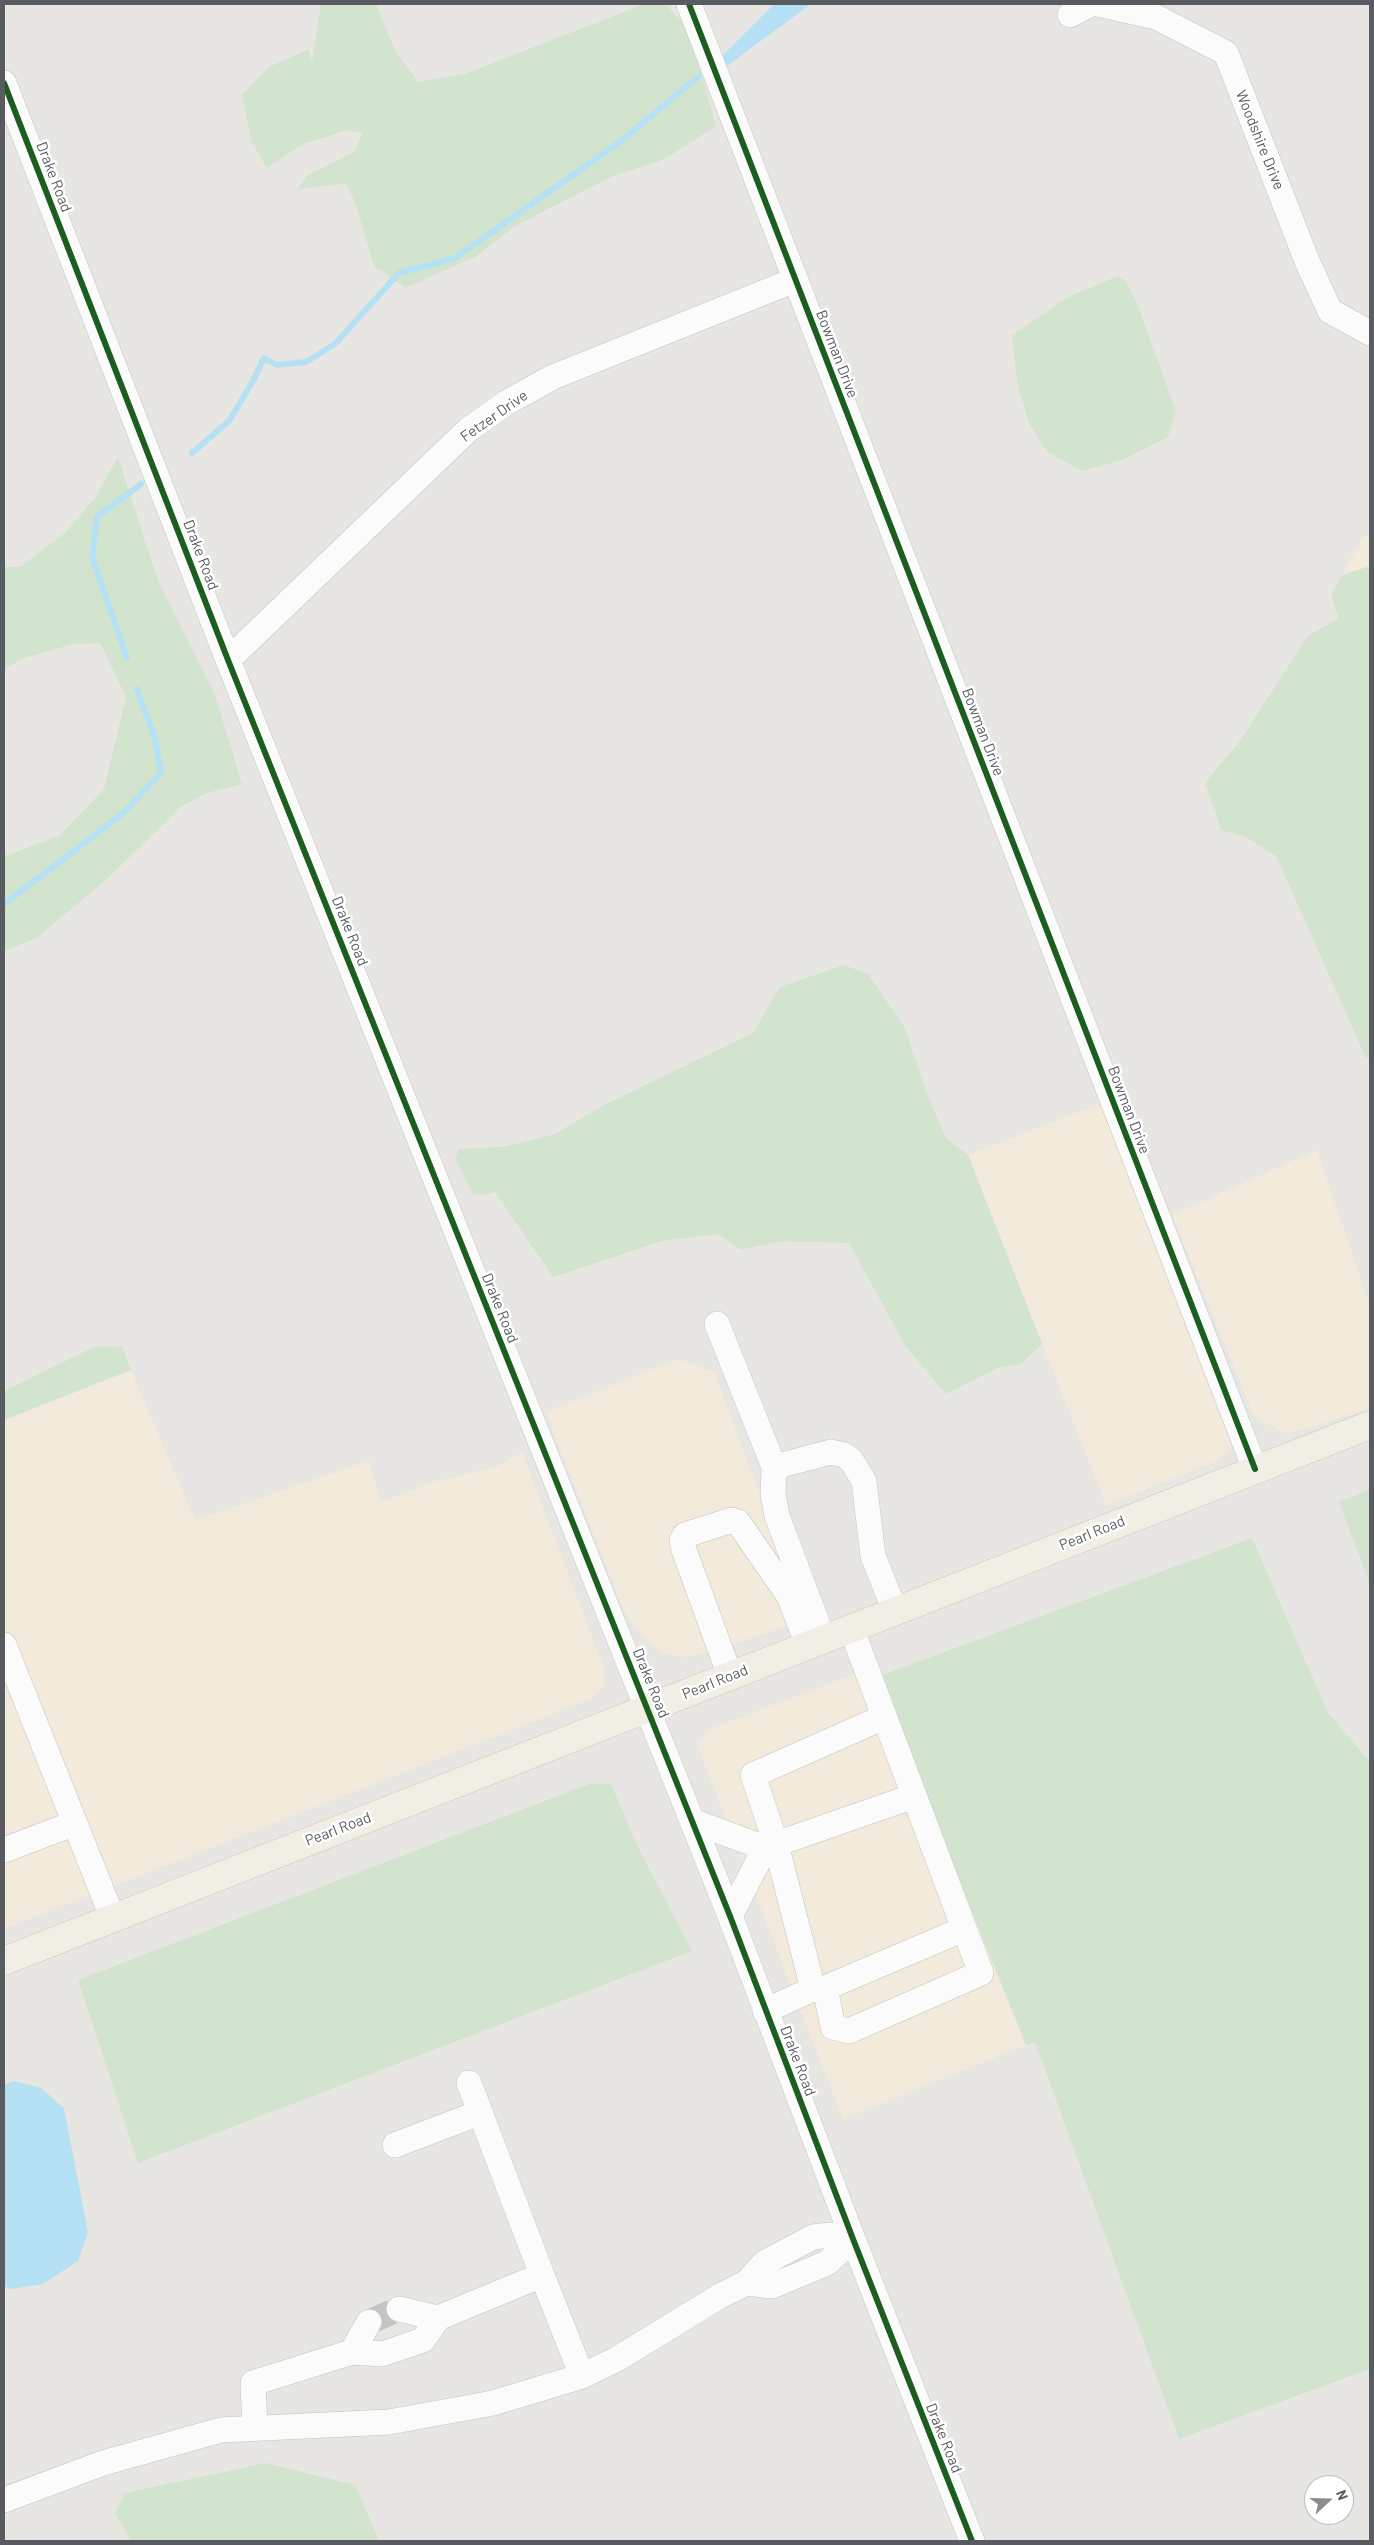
<!DOCTYPE html>
<style>
body{margin:0}
#map{position:relative;width:1374px;height:2545px;overflow:hidden;background:#e8e6e2;font-family:Barlow,sans-serif}
canvas{display:block}
.frame{position:absolute;inset:0;border:5px solid #585c60;pointer-events:none}
.north{position:absolute;left:1304px;top:2475px;width:50px;height:50px;box-sizing:border-box;background:#fff;border:1px solid #bcbebf;border-radius:50%;rotate:69deg;font-size:14px;font-weight:700;line-height:20px;text-align:center;color:#585c60}
.north::after{content:'';display:block;margin:auto;width:18px;height:22px;background:#8a8c8e;clip-path:polygon(50% 0,100% 100%,50% 72%,0 100%)}
</style>
<div id="map">
<canvas width="1374" height="2545"></canvas>
<div class="frame"></div>
<div class="north">N</div>
</div>
<script>
const ctx = document.querySelector('canvas').getContext('2d');
ctx.lineJoin = 'round';
function fillPath(path, color) {
  ctx.fillStyle = color;
  ctx.fill(path, 'evenodd');
}
function poly(rows) {
  const path = new Path2D();
  for (const r of rows) {
    path.moveTo(r[0], r[1]);
    for (let i = 2; i < r.length; i += 2) path.lineTo(r[i], r[i + 1]);
  }
  return path;
}
function stroke(path, color, width, dash) {
  ctx.strokeStyle = color;
  ctx.lineWidth = width;
  ctx.lineCap = dash ? 'butt' : 'round';
  ctx.setLineDash(dash || []);
  ctx.stroke(path);
}
function drawText(font, color, halo, rows, align = 'center') {
  ctx.font = font + ' Barlow,sans-serif';
  ctx.lineWidth = 5;
  ctx.setLineDash([]);
  ctx.textBaseline = 'middle';
  ctx.strokeStyle = halo;
  ctx.fillStyle = color;
  for (const [text, x, y, turn = 0] of rows) {
    ctx.save();
    ctx.translate(x, y);
    ctx.rotate((+turn || 0) * Math.PI / 180);
    ctx.textAlign = isNaN(turn) ? turn : align;
    if (halo) ctx.strokeText(text, 0, 0);
    ctx.fillText(text, 0, 0);
    ctx.restore();
  }
}
fillPath(poly([
 [1370,534,1370,700,1331,595,1363,537],
 [1104,1102,1229,1420,1232,1447,1219,1460,1106,1505,968,1155],
 [1317,1150,1370,1306,1370,1408,1298,1431,1284,1433,1254,1416,1172,1215],
 [678,1359,714,1372,807,1619,707,1653,683,1657,666,1654,654,1647,632,1624,620,1602,546,1412],
 [131,1370,195,1520,369,1461,381,1502,436,1481,496,1467,522,1452,605,1671,604,1686,591,1699,4,1929,4,1420],
 [874,1667,1026,2045,843,2119,697,1745,707,1730]
]), '#f2eada');
fillPath(poly([
 [321,4,376,4,395,50,418,82,465,74,644,4,665,4,688,27,716,126,665,159,613,176,517,225,475,257,405,288,374,266,356,205,346,183,296,190,308,175,354,152,363,133,347,130,301,145,267,168,252,143,242,95,269,67,309,49,312,63],
 [1118,276,1126,282,1137,303,1176,411,1168,437,1122,460,1082,471,1047,452,1029,423,1018,388,1012,335,1070,296],
 [118,457,159,583,215,695,242,784,207,793,182,806,107,879,37,938,4,951,4,855,9,855,60,835,104,789,126,697,100,643,73,644,22,659,4,669,4,567,20,567,65,533,95,498],
 [1370,566,1370,1057,1366,1058,1276,856,1246,837,1221,830,1205,783,1239,742,1308,636,1339,618,1331,595,1342,575],
 [844,965,868,974,905,1028,929,1099,946,1138,968,1155,1042,1344,1021,1364,998,1368,946,1394,906,1347,849,1243,782,1241,740,1250,718,1234,662,1241,553,1277,495,1192,487,1195,473,1194,455,1158,459,1149,503,1147,553,1135,602,1106,753,1033,780,987],
 [122,1346,131,1370,4,1420,4,1391,94,1347],
 [1370,1489,1370,1585,1339,1502],
 [1252,1538,1328,1713,1370,1762,1370,2369,1179,2439,1035,2042,1026,2045,877,1677],
 [589,1784,611,1784,637,1845,692,1951,138,2163,78,1980],
 [266,2463,355,2485,379,2541,131,2541,115,2513,125,2493]
]), '#d2e4cd');
fillPath(poly([
 [774,4,811,4,724,68,723,55],
 [14,2081,41,2088,64,2108,88,2232,78,2261,43,2284,10,2289,4,2286,4,2085]
]), '#b6e0f3');
stroke(poly([
 [192,453,229,421,253,381,264,358,276,365,306,362,335,344,399,273,455,258,621,141,699,76],
 [127,658,92,557,97,517,141,484],
 [4,904,121,815,161,773,155,739,137,689]
]), '#b6e0f3', 6);
stroke(poly([
 [369,2322,399,2309]
]), '#c4c4c2', 25, [25, 12]);
const minor = poly([
 [689,4,1255,1469],
 [1098,4,1156,17,1226,53,1307,261,1330,311,1370,333],
 [1070,15,1091,4],
 [4,83,228,660,730,1916,853,2239,972,2541],
 [228,660,468,430,506,403,553,377,795,280],
 [717,1324,774,1467,773,1494,777,1516,818,1625],
 [774,1467,831,1452,844,1455,851,1460,864,1481,873,1556,895,1611],
 [4,1645,113,1919],
 [730,1676,684,1550,682,1540,685,1535,732,1520,738,1522,789,1596,808,1645],
 [884,1717,753,1775,776,1844,914,1796],
 [692,1821,765,1848,776,1844,813,1989],
 [4,1850,75,1823],
 [730,1916,765,1848],
 [825,1988,964,1929],
 [765,2011,813,1989,825,1988,833,2027,849,2031,981,1973,851,1628],
 [469,2083,542,2275],
 [395,2145,479,2113],
 [746,2283,772,2286,827,2263,853,2239],
 [399,2309,438,2318],
 [352,2352,369,2322],
 [255,2427,253,2383,352,2352,382,2354,423,2340,438,2318,542,2275,582,2376],
 [4,2500,103,2463,221,2430,389,2422,493,2403,582,2376,617,2359,720,2296,746,2283,764,2263,813,2237,830,2235,853,2239]
]);
const major = poly([
 [4,1961,1370,1425]
]);
stroke(minor, '#c3c3c2', 26);
stroke(major, '#cfc3b0', 29);
stroke(minor, '#fcfbfb', 25);
stroke(major, '#f0eee5', 28);
stroke(poly([
 [689,4,1255,1469],
 [4,83,228,660,730,1916,853,2239,972,2541]
]), '#1b5e20', 6);
drawText('15px', '#585c60', '#fff', [
 ["Woodshire Drive",1260,140,68],
 ["Drake Road",54,177,69],
 ["Bowman Drive",837,354,69],
 ["Fetzer Drive",494,416,-35],
 ["Drake Road",201,555,69],
 ["Bowman Drive",983,732,69],
 ["Drake Road",350,931,68],
 ["Bowman Drive",1129,1110,69],
 ["Drake Road",500,1308,68],
 ["Pearl Road",1092,1533,-22],
 ["Pearl Road",715,1682,-22],
 ["Drake Road",651,1683,68],
 ["Pearl Road",338,1829,-21],
 ["Drake Road",798,2061,69],
 ["Drake Road",944,2438,68]
]);
</script>
